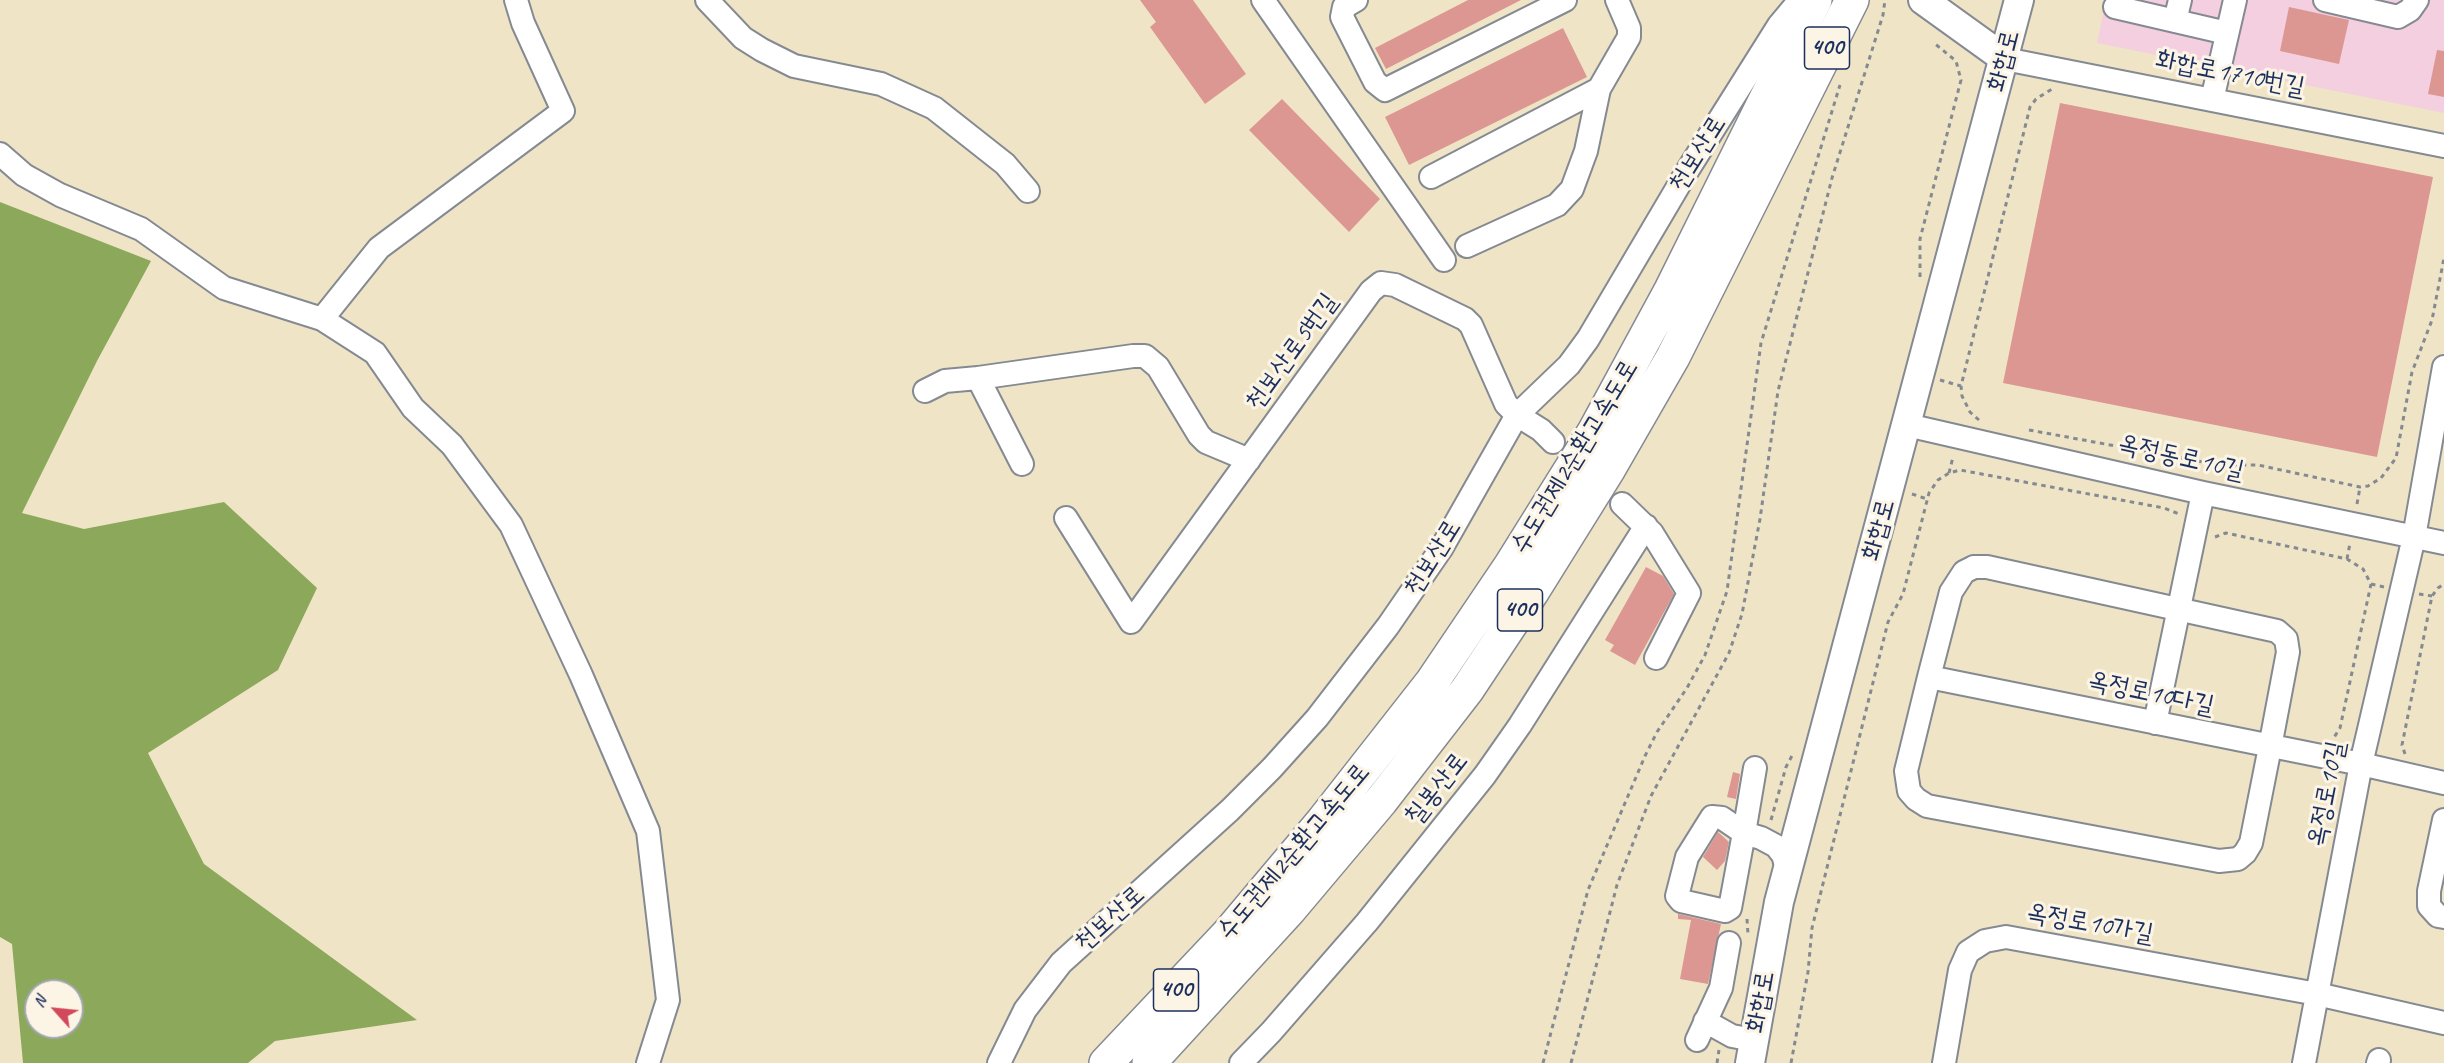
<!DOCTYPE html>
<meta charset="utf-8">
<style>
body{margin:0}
#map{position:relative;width:2444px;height:1063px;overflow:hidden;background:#efe5c6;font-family:Caveat,sans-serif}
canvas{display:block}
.north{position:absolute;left:24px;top:979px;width:60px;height:60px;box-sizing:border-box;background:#fcf5e5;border:2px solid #a2a6af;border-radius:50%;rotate:297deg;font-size:16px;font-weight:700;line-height:24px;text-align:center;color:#1b2f5e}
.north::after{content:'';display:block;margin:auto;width:21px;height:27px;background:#d1495b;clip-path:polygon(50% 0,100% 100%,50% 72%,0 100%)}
</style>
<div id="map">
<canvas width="2444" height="1063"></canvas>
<div class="north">N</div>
</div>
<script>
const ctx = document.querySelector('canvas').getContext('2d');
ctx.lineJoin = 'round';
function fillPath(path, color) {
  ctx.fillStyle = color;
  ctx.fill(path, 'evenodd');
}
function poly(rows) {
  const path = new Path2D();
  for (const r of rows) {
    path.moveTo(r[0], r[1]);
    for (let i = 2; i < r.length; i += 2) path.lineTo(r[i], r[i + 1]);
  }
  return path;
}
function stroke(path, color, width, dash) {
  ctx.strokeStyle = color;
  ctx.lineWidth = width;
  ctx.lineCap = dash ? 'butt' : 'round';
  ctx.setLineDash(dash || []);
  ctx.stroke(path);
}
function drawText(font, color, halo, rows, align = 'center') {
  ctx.font = font + ' Caveat,"Poor Story",sans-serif';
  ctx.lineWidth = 6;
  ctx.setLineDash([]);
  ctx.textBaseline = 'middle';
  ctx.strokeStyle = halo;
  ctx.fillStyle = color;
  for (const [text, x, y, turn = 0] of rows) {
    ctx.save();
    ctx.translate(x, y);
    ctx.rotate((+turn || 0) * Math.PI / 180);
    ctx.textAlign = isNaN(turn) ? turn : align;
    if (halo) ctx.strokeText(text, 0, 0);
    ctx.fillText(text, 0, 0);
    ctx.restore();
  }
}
fillPath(poly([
 [2106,0,2444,0,2444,113,2097,43]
]), '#f3cfe0');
fillPath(poly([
 [0,202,151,261,97,361,22,513,84,529,224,502,317,588,278,670,148,753,204,864,417,1020,275,1041,248,1063,23,1063,12,944,0,937],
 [36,991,72,991,72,1027,36,1027]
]), '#8ca85b');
fillPath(poly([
 [1140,0,1193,0,1246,74,1205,104,1150,27,1156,22],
 [1468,0,1521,0,1386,69,1375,48],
 [2289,7,2349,20,2339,64,2280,51],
 [1563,28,1587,77,1409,165,1385,117],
 [2437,50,2444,51,2444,97,2428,94],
 [1282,99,1380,199,1349,232,1249,130],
 [2060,103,2433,177,2377,457,2003,383],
 [1646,567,1663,576,1674,594,1635,665,1610,651,1614,645,1605,640],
 [1733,772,1740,774,1736,799,1727,797],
 [1718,832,1729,842,1725,861,1717,870,1703,857],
 [1678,914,1721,924,1708,984,1680,979,1691,920,1678,919]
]), '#dc9793');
const minor = poly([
 [707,0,743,38,762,50,794,66,881,84,934,108,1005,164,1028,191],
 [1263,0,1444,260],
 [1356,0,1344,7,1342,17,1375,82,1385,90,1565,0],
 [2325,0,2398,17,2410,10,2417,0],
 [2115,7,2227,33],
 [2175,21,2180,0],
 [2005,59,2444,146],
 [2212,100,2235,0],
 [0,154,24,175,60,195,141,229,224,288,322,319,375,353,413,408,452,445,511,525,581,675,648,831,668,1000,648,1063],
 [1431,177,1599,89],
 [1467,246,1557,205,1572,189,1586,151,1599,89,1629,37,1629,28,1617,0],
 [322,319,379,248,563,111,523,23,516,0],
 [925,391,945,381,978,378],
 [1907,425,2203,493,2444,543],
 [1022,464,978,378,1133,356,1145,356,1158,367,1199,435,1206,442,1249,460],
 [1622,504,1652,533,1689,593,1656,658],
 [1066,518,1131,622,1371,291,1381,283,1395,285,1465,319,1471,325,1506,404,1517,415,1541,430,1553,442],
 [1974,567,1987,567,2277,631,2286,639,2288,652,2270,747,2251,843,2245,853,2238,859,2219,861,1927,806,1916,799,1909,791,1906,771,1929,677,1951,592,1964,572,1974,567],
 [1929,677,2361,764,2444,783],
 [2155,723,2203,493],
 [1755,768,1744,833,1730,908,1725,911,1681,901,1677,896,1687,857,1712,817,1722,818,1744,833,1761,838,1776,846,1783,855,1788,872],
 [2444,820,2429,891,2429,906,2438,916,2444,917],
 [1705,1021,1732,1036,1754,1040],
 [1697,1040,1721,988,1729,943],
 [999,1063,1025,1010,1061,963,1230,810,1272,768,1317,718,1388,626,1441,549,1517,415,1569,365,1588,339,1689,168,1779,25,1800,0],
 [1241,1063,1271,1032,1367,922,1485,775,1520,725,1646,526],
 [1944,1063,1960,970,1968,952,1985,941,2006,937,2317,994,2444,1023],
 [2304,1063,2361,764,2414,537,2444,367],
 [2378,1063,2379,1060]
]);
const major = poly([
 [1923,0,2005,59],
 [1750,1063,1779,902,2019,0]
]);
const highway = poly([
 [1106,1063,1228,934,1323,821,1432,682,1511,565,1594,432,1671,290,1815,0],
 [1149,1063,1290,909,1381,801,1467,690,1532,592,1608,470,1673,357,1852,0]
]);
stroke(minor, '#858a92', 26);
stroke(major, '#858a92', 32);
stroke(highway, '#858a92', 36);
stroke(poly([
 [1920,277,1920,239,1961,80,1956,61,1934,43],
 [1940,380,1961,386],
 [1979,420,1970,412,1962,396,1961,386,2030,107,2036,99,2052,89],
 [2029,430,2219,465,2258,465,2360,487,2368,486,2381,478,2396,458,2412,372,2432,320,2444,258],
 [1949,473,1953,457],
 [1912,494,1927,499],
 [2357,504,2360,487],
 [2215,537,2226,533,2347,559,2363,569,2371,584,2340,728,2333,739],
 [2347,559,2350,543],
 [2371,584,2384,587],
 [2419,594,2432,596],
 [2405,754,2402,745,2432,596,2438,588,2444,584],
 [1771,820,1786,767,1794,752],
 [1747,919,1748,934],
 [1543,1063,1588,890,1645,756,1657,732,1687,688,1705,655,1727,591,1761,343,1840,85],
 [1571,1063,1617,885,1651,796,1729,653,1742,614,1760,519,1778,391,1832,178,1883,15,1885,0],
 [1717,1063,1719,1050],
 [1791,1063,1808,972,1812,928,1888,622,1903,594,1929,493,1938,480,1949,473,1960,470,2164,508,2179,514]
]), '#858a92', 3, [4.5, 4.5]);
stroke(minor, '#fff', 22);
stroke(major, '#fff', 28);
stroke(highway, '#fff', 33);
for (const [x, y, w] of [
 [1827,48,45],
 [1520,610,45],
 [1176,990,45]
]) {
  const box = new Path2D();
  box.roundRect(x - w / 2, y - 21, w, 42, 4.5);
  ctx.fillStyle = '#fcf5e5';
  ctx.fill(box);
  stroke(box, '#1b2f5e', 1.5);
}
drawText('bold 24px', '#1b2f5e', null, [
 ["400",1827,48],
 ["400",1520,610],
 ["400",1176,990]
]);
drawText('26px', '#1b2f5e', '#fcf5e5', [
 ["화합로",2004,61,-76],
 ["화합로1710번길",2230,74,11],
 ["천보산로",1698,154,-58],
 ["천보산로5번길",1292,352,-54],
 ["수도권제2순환고속도로",1575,457,-59],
 ["옥정동로10길",2181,458,13],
 ["화합로",1879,530,-75],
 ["천보산로",1433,558,-58],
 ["옥정로10다길",2151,694,12],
 ["칠봉산로",1437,789,-52],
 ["옥정로10길",2327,794,-79],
 ["수도권제2순환고속도로",1294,852,-50],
 ["천보산로",1110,919,-42],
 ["옥정로10가길",2090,924,10],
 ["화합로",1761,1002,-80]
]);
</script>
